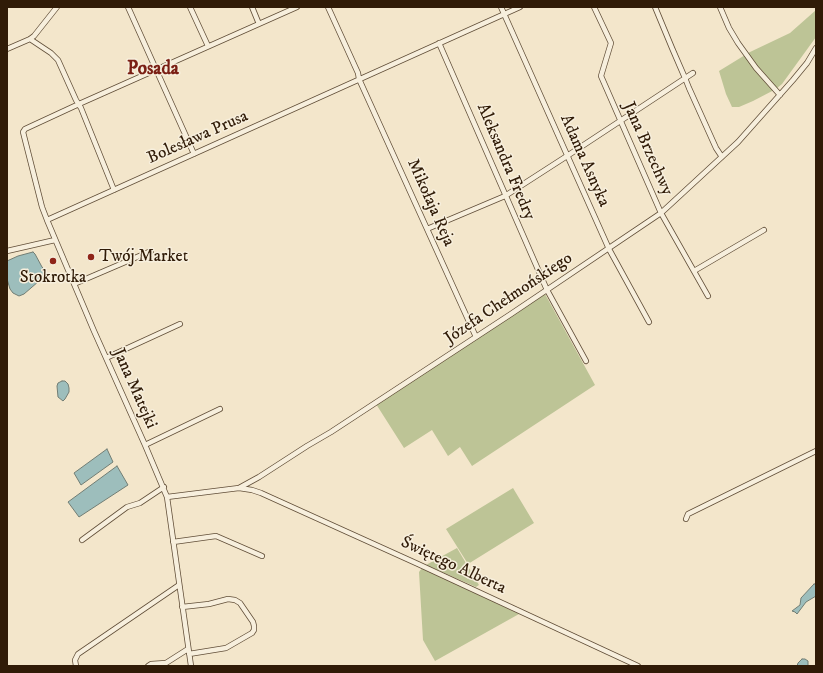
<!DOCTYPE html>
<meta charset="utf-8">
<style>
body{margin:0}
#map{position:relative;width:823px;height:673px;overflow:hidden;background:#f3e6cb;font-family:"IM FELL DW Pica",serif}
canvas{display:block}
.frame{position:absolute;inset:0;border:8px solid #301b07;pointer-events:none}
</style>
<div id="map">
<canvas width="823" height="673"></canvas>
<div class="frame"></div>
</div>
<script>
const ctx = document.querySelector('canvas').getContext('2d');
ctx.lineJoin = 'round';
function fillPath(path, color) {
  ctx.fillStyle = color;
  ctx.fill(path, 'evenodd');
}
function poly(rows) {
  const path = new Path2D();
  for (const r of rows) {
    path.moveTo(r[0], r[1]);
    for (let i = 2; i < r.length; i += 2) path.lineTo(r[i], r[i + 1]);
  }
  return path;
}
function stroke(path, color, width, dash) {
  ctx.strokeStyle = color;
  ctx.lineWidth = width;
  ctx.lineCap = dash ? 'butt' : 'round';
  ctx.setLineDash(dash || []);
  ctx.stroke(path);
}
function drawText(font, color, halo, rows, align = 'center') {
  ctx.font = font + ' "IM FELL DW Pica",serif';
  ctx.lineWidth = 3;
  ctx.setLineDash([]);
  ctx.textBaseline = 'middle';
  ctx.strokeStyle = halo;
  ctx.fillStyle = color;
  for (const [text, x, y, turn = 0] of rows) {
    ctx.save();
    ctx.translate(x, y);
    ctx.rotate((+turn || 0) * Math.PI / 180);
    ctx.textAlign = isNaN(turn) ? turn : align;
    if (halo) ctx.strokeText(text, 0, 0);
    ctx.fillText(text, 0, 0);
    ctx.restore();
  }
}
fillPath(poly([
 [816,10,816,37,782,84,776,89,753,101,739,107,732,107,726,94,719,71,750,52,790,33],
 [545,294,595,385,472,466,460,447,448,456,432,430,404,448,376,404,416,377],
 [513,488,534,523,468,564,446,529],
 [457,548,479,585,476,587,426,565],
 [422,568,519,614,435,661,423,640,419,572]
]), '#bdc496');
const water = poly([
 [33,252,35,254,42,267,46,271,46,275,24,294,19,296,13,293,10,289,7,279,7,261,18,256,33,252],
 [62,381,65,381,68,384,69,388,69,392,65,399,63,401,58,397,57,386,58,383,62,381],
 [107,449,113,462,81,485,74,473,107,449],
 [117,466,128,485,79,517,68,502,117,466],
 [814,584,816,584,816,596,806,602,797,614,795,612,792,611,800,605,801,598,814,584],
 [802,659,805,659,808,661,808,666,797,666,798,663,802,659]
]);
fillPath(water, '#9dbebc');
stroke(water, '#717d74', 1);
const minor = poly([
 [128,7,194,154],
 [190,7,208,46],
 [252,7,259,24],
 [328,7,358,73,359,79,476,337],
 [501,7,609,249,649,322],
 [594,7,611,43,601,76,661,213,708,296],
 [655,7,672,48,685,78,689,88,716,148,722,157],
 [720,7,729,28,738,43,756,68,780,95],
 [30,39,51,53,58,60,76,100,81,108,114,190],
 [439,43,547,290,586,361],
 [7,49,30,39,34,36,57,7],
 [47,220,520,7],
 [427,229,505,196,567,156,693,73],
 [7,251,55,240],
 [694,271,764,230],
 [74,284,151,251],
 [106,358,180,324],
 [145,445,220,409],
 [239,488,252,490,261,493,418,564,638,666],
 [167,497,239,488,259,477,307,446,331,432,511,314,661,213,738,142,793,80,807,63,816,48],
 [686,519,688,514,816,451],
 [82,540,127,507,140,503,164,487],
 [173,542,216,536,262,556],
 [182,607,209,604,228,599,235,600,240,603,253,622,254,626,254,630,252,633,226,648,189,654],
 [76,666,75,660,78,654,179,585],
 [148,666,151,664,166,663,188,649],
 [191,666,167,497,145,445,94,331,47,220,42,207,23,132,25,129,79,104,297,7]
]);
stroke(minor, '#614e38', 6);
stroke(minor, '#f7efdd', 4.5);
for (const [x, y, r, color] of [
 [91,257,4,"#8f2418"],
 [53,261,4,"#8f2418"]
]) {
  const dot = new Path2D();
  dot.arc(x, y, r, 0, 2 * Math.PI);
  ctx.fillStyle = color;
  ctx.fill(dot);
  stroke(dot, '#f7efdd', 1.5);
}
drawText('17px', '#301b07', '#f7efdd', [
 ["Bolesława Prusa",198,138,-24],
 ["Jana Brzechwy",647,149,66],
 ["Adama Asnyka",584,161,66],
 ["Aleksandra Fredry",505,162,67],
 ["Mikołaja Reja",430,203,66],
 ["Józefa Chełmońskiego",509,299,-34],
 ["Jana Matejki",134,389,66],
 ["Świętego Alberta",453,566,25]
]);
drawText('17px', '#301b07', '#f7efdd', [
 ["Twój Market",99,257],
 ["Stokrotka",53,278,"center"]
], 'left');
drawText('bold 19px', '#7a1f14', '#f7efdd', [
 ["Posada",153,70]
]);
</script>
